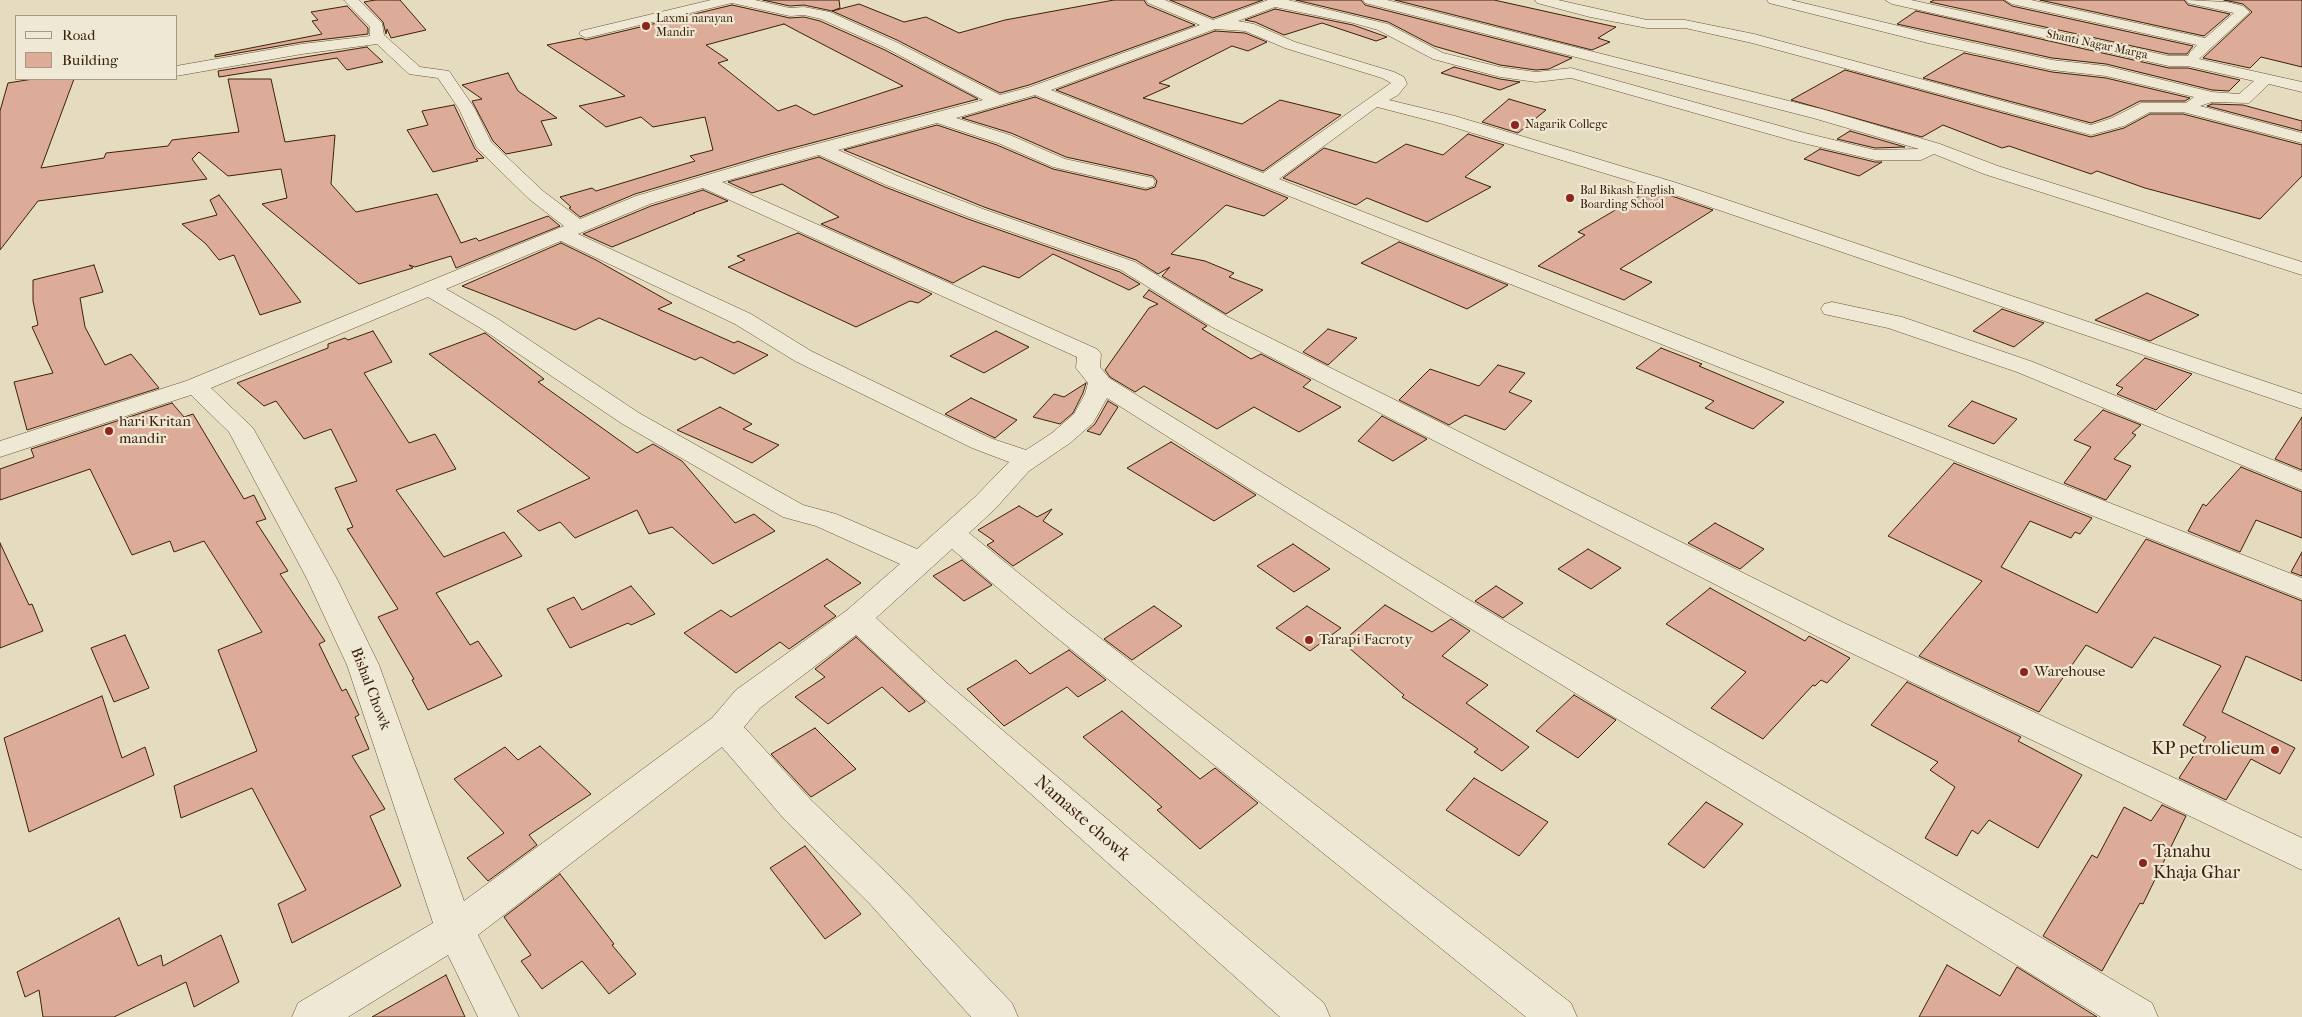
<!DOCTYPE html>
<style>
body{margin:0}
#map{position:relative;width:2302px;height:1017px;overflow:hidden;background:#e5dbbe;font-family:"IM FELL French Canon",serif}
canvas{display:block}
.legend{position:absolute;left:15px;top:15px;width:162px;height:65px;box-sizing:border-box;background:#eee8d5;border:1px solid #a79883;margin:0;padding:6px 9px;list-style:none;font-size:15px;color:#3c2008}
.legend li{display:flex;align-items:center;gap:10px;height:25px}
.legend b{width:25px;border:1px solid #a79883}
</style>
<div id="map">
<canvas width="2302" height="1017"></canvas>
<ul class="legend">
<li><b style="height:6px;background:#eee8d5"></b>Road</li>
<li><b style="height:14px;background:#ddac98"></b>Building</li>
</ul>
</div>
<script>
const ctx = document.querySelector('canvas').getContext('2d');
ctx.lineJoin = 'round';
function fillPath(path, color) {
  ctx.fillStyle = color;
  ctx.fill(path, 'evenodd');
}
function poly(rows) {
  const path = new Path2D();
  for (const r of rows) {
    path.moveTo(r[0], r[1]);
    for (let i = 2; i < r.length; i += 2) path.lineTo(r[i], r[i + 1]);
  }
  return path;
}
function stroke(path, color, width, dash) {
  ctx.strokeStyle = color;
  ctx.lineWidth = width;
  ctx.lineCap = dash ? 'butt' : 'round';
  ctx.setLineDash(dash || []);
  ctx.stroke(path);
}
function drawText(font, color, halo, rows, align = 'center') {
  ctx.font = font + ' "IM FELL French Canon",serif';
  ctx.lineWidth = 4.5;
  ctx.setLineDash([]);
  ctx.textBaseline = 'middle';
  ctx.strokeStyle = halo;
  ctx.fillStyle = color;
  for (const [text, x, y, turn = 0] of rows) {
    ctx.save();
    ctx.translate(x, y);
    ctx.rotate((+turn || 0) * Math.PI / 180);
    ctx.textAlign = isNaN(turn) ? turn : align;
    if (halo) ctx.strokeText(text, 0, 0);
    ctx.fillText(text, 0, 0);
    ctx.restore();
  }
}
const building = poly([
 [375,0,400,0,426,30,391,38,387,29,386,34,383,22,364,2,375,0],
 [763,0,839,0,840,8,832,11,804,5,790,6,763,0],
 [1114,0,1144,0,1147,5,1195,25,1029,85,1000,93,897,40,832,11,859,4,904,22,926,17,959,33,1005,20,1114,0],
 [1170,0,1263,0,1213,18,1170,0],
 [1296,0,1361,0,1365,5,1572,58,1549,69,1536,70,1500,65,1434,46,1388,22,1296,0],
 [1395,0,1494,0,1616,27,1598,38,1610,42,1592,50,1395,0],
 [1934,0,2003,0,2012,6,2193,46,2187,54,2169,54,1930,2,1934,0],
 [2040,0,2184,0,2188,5,2230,14,2204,36,2040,0],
 [2224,0,2302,0,2302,67,2261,57,2250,68,2203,58,2252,12,2243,4,2224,0],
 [732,5,790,18,804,17,820,21,885,50,978,99,770,154,635,194,580,217,569,208,571,207,560,197,592,188,596,191,695,161,690,156,713,150,705,117,653,127,641,117,606,127,579,106,625,96,547,45,581,38,586,40,732,5],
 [784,24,799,32,903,86,814,115,796,105,778,111,718,63,728,60,706,45,784,24],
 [347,6,368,28,368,34,302,42,215,57,215,55,322,34,312,21,318,20,311,12,347,6],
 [1275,9,1353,25,1387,37,1376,41,1322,23,1284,35,1255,22,1245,20,1275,9],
 [1916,11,2169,68,2188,68,2240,80,2229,91,2212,90,2106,64,2052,58,1897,24,1916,11],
 [1215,31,1245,33,1267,42,1248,51,1232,46,1159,83,1170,86,1143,98,1242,124,1280,100,1341,115,1263,171,1056,90,1215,31],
 [367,47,383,62,347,70,337,58,219,77,218,71,367,47],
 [1964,53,2052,72,2106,78,2190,98,2185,101,2140,101,2111,116,2091,123,1923,78,1964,53],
 [1454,67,1500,79,1520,82,1500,90,1441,73,1454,67],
 [1845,70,2091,137,2124,128,2150,114,2183,114,2302,145,2302,176,2260,219,2145,188,2097,171,2091,174,2009,146,2002,148,1943,125,1922,137,1791,100,1845,70],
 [508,73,518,91,557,118,541,121,552,145,506,154,493,141,472,101,482,99,462,85,508,73],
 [33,79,74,79,41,168,104,158,106,153,168,146,172,140,239,132,228,79,271,79,285,142,335,135,331,184,356,212,437,194,461,243,476,238,479,241,548,216,560,226,456,268,451,256,415,267,409,265,413,268,359,284,262,204,287,198,281,169,228,176,199,152,192,159,207,179,38,201,0,250,0,111,8,83,33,79],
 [1035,97,1288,198,1264,216,1226,205,1171,254,1205,261,1234,273,1229,277,1263,290,1226,314,1162,276,1170,267,1158,274,1136,260,984,207,844,150,937,125,997,145,1053,169,1146,190,1155,187,1157,181,1153,176,1066,157,1011,133,962,118,1035,97],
 [1509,99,1546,110,1518,133,1482,122,1509,99],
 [2212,104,2243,105,2302,121,2302,131,2207,106,2212,104],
 [454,105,475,149,484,158,476,159,478,161,433,172,407,130,428,125,422,111,454,105],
 [1850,131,1905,147,1875,148,1837,139,1850,131],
 [1468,134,1504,145,1465,177,1491,187,1427,222,1367,198,1356,205,1283,178,1324,148,1376,163,1406,144,1443,155,1468,134],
 [1820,149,1875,162,1882,162,1859,176,1804,159,1820,149],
 [819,157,885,187,968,219,1120,272,1140,284,1129,290,1053,254,1019,278,983,266,953,283,821,224,839,217,782,184,752,193,728,182,819,157],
 [1651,189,1713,210,1620,269,1652,282,1624,300,1538,266,1585,235,1578,232,1651,189],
 [703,190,728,201,693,213,695,213,612,247,583,234,651,206,703,190],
 [219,195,301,302,260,315,234,255,219,260,206,244,182,224,217,215,210,200,219,195],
 [798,233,932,294,918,303,910,301,856,327,728,267,745,260,737,256,798,233],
 [1399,242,1508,285,1467,309,1361,263,1399,242],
 [561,243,596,260,672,303,658,309,734,343,738,341,768,355,734,374,701,357,695,360,599,318,575,330,462,286,561,243],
 [94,265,103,292,80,298,85,327,105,365,131,354,159,388,27,430,14,382,53,373,32,327,38,325,33,301,33,280,94,265],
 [1149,290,1207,326,1202,329,1251,359,1261,354,1311,380,1303,387,1341,407,1299,432,1254,407,1217,429,1144,386,1135,392,1110,377,1105,370,1149,308,1158,304,1143,297,1149,290],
 [2147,293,2199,315,2150,341,2095,320,2147,293],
 [2002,309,2044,323,2014,347,1973,331,2002,309],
 [1328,329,1357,338,1328,365,1303,352,1328,329],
 [373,331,392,362,364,373,409,443,435,434,456,469,396,490,444,557,504,532,522,556,436,593,470,645,478,641,502,676,428,710,412,680,414,679,378,617,398,609,347,529,353,527,335,488,357,481,331,429,304,439,276,401,264,406,237,383,328,348,328,344,345,338,348,340,373,331],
 [996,331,1029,347,984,373,950,356,996,331],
 [485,333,544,379,538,382,637,453,653,444,682,461,735,523,754,514,775,531,713,564,672,527,649,534,637,510,575,538,560,522,539,531,517,511,590,478,429,354,485,333],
 [1661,348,1702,364,1699,366,1784,402,1753,429,1705,408,1714,401,1636,368,1661,348],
 [2145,358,2192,374,2156,410,2117,394,2123,388,2116,385,2145,358],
 [1498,365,1525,373,1509,392,1532,401,1505,430,1465,415,1449,425,1399,400,1430,369,1479,386,1498,365],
 [1086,383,1083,393,1073,413,1060,424,1033,417,1054,394,1064,397,1086,383],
 [971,398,1017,420,995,438,945,414,971,398],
 [1108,401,1118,407,1100,435,1087,431,1095,424,1108,401],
 [1972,401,2017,419,1994,444,1948,426,1972,401],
 [172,403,184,417,193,414,244,499,254,495,266,519,256,522,288,571,280,574,325,641,319,644,342,691,346,689,359,715,355,717,369,749,352,756,385,809,370,816,401,886,292,943,278,904,306,890,252,788,181,818,174,786,257,751,218,650,262,632,204,541,174,552,170,541,132,555,90,469,0,500,0,469,34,457,31,449,172,403],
 [720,407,752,424,743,429,779,445,752,463,677,430,720,407],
 [2103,410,2141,425,2132,433,2136,435,2114,459,2131,466,2106,500,2064,483,2091,447,2074,440,2103,410],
 [1382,416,1427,439,1393,461,1358,441,1382,416],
 [2302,417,2302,470,2275,459,2302,417],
 [1171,442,1213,468,1256,495,1214,521,1127,468,1171,442],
 [1954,463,2092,518,2080,534,2075,532,2071,538,2030,521,2001,567,2097,613,2146,539,2302,601,2302,681,2246,656,2222,712,2295,748,2280,774,2251,759,2226,800,2179,778,2206,737,2183,725,2221,666,2154,637,2132,668,2086,645,2039,712,1919,656,1982,581,1888,536,1954,463],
 [2241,467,2302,492,2302,538,2256,520,2240,552,2188,531,2203,504,2206,506,2241,467],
 [1019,506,1037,517,1052,509,1043,521,1063,534,1013,566,987,545,994,541,978,530,1019,506],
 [1715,523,1764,549,1740,569,1688,543,1715,523],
 [0,543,29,605,32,604,43,631,0,648,0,543],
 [1293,544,1330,569,1294,592,1257,566,1293,544],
 [1588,549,1621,568,1591,589,1558,569,1588,549],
 [2302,552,2302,576,2291,572,2302,552],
 [827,559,861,583,824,606,836,616,789,649,780,642,736,673,684,633,721,610,731,617,827,559],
 [962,560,992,585,964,601,933,576,962,560],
 [631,586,655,614,631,625,628,623,570,648,547,609,574,597,582,610,631,586],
 [1496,586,1523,603,1503,618,1475,601,1496,586],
 [1710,588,1805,641,1809,636,1850,658,1827,683,1821,680,1815,686,1813,685,1763,739,1711,708,1746,672,1666,624,1710,588],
 [1385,605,1432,632,1451,619,1470,631,1442,656,1488,685,1466,703,1529,747,1502,771,1474,752,1478,749,1402,697,1404,695,1342,642,1385,605],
 [1154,606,1182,626,1132,660,1104,639,1154,606],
 [1307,606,1341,628,1310,651,1276,628,1307,606],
 [125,635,149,688,114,702,91,648,125,635],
 [856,637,925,701,925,702,909,712,882,687,828,724,795,697,825,677,815,669,856,637],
 [1069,650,1106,680,1078,697,1067,687,1004,726,967,689,1016,660,1030,674,1069,650],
 [1907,682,2021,737,2018,741,2082,775,2038,848,1989,820,1978,834,1972,830,1957,856,1925,838,1955,787,1930,770,1938,762,1871,725,1907,682],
 [1574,695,1616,720,1578,758,1536,731,1574,695],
 [102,696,122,758,145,747,154,775,29,832,4,738,102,696],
 [1122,711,1200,779,1215,768,1258,803,1200,849,1157,810,1162,807,1083,737,1122,711],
 [815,728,856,769,811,797,771,754,815,728],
 [540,746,591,794,529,835,537,845,488,881,467,858,504,833,454,779,505,747,518,760,540,746],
 [1474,778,1548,822,1519,856,1446,810,1474,778],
 [1706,802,1743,824,1704,868,1668,844,1706,802],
 [2162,805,2186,816,2143,904,2140,903,2102,971,2043,936,2092,855,2097,858,2124,807,2151,821,2162,805],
 [805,846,861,914,825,939,770,868,805,846],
 [560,874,614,944,612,945,636,974,609,994,582,961,542,989,521,961,531,955,504,917,560,874],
 [119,918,138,966,161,955,163,966,221,935,239,982,194,1007,186,982,114,1017,43,1017,39,990,25,997,17,972,119,918],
 [1947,965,2000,996,2017,967,2097,1017,1919,1017,1947,965],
 [446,975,465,1017,372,1017,446,975]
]);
fillPath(building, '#ddac98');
stroke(building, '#3c2008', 1);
const minor = poly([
 [344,0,359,0,382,23,384,35,420,67,449,71,475,109,491,142,543,191,580,219,636,196,771,156,983,100,886,48,821,19,804,15,790,16,732,3,586,38,579,34,581,31,711,0,755,0,790,8,804,7,830,12,896,42,1000,95,1030,87,1200,25,1148,3,1146,0,1165,0,1213,20,1268,0,1288,0,1388,24,1443,53,1500,67,1536,72,1571,68,1805,133,1875,150,1919,149,1813,118,1365,3,1363,0,1387,0,1825,110,1940,144,1998,166,2302,262,2302,275,1984,174,1934,154,1921,160,1875,160,1794,141,1571,78,1536,82,1500,77,1433,59,1378,30,1353,23,1275,7,1238,21,1254,24,1295,42,1394,72,1404,77,1407,84,1398,95,1389,100,1455,116,1677,183,2302,394,2302,409,1663,191,1443,124,1377,107,1279,179,2302,578,2302,599,1035,95,956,118,1010,135,1065,159,1153,178,1155,182,1153,186,1146,188,1053,167,998,143,937,123,838,150,900,177,983,209,1135,262,1228,317,1840,621,2302,838,2302,870,1818,637,1212,327,1121,270,969,217,886,185,819,155,722,182,1097,349,1101,354,1100,367,1109,378,1464,597,2152,1003,2158,1017,2101,1017,1442,611,1107,398,1093,423,1070,443,1029,471,995,509,969,533,1068,613,1571,1003,1577,1017,1526,1017,1046,629,952,549,876,618,948,684,1324,1003,1330,1017,1280,1017,926,700,856,635,760,708,744,727,811,800,896,882,1012,1003,1018,1017,971,1017,870,904,785,820,722,747,478,935,519,1017,478,1017,448,955,348,1017,292,1017,298,1003,433,923,347,665,307,579,229,432,191,395,0,457,0,441,186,381,564,226,529,199,477,148,459,109,438,78,409,74,377,44,302,54,176,76,176,66,302,44,370,36,370,27,344,0],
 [1215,29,1245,31,1285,48,1382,78,1391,83,1263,173,1051,90,1215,29],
 [703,188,1077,357,1076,368,1088,383,1085,394,1074,414,1052,433,1026,450,990,438,811,351,751,314,578,234,650,204,703,188],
 [561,241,735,324,795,361,972,448,1009,462,975,497,917,549,836,514,803,505,639,413,498,319,446,289,561,241],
 [428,297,482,329,621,423,783,517,816,526,900,564,846,611,736,690,712,718,464,901,379,665,337,579,253,428,211,388,428,297],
 [1535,0,1558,0,1647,20,1685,20,1754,34,2091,125,2112,118,2141,103,2186,103,2194,97,2106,76,2052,70,1928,43,1769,3,1767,0,1791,0,1928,33,2052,60,2106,66,2212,92,2239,94,2254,81,2188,66,2169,66,1892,4,1885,0,1911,0,2169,56,2188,56,2190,52,2197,45,2012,4,2005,0,2031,0,2205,38,2234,13,2188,3,2186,0,2227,2,2243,6,2250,12,2199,59,2302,82,2302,92,2269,84,2249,103,2212,102,2200,106,2302,133,2302,143,2183,112,2150,112,2124,126,2091,135,1752,43,1685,28,1647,28,1590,17,1537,3,1535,0],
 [1832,302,1902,317,2033,362,2302,472,2302,490,2017,372,1888,328,1824,314,1821,309,1824,304,1832,302]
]);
stroke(minor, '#664f36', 1);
fillPath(minor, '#eee8d5');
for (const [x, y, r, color] of [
 [646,26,5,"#8f2418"],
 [1515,125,5,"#8f2418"],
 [1570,198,5,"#8f2418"],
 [109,431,5,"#8f2418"],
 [1309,640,5,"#8f2418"],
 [2024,672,5,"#8f2418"],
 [2275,750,5,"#8f2418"],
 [2143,863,5,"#8f2418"]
]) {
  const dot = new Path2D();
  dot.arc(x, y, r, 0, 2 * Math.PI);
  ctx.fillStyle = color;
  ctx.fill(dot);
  stroke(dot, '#eee8d5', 2);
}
drawText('12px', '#3c2008', '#eee8d5', [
 ["Laxmi narayan",656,19],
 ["Mandir",656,33],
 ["Nagarik College",1525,125],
 ["Bal Bikash English",1580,191],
 ["Boarding School",1580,205]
], 'left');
drawText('12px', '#3c2008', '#eee8d5', [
 ["Shanti Nagar Marga",2097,45,12]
]);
drawText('15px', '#3c2008', '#eee8d5', [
 ["hari Kritan",119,422],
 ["mandir",119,439],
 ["Tarapi Facroty",1319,640],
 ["Warehouse",2034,672]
], 'left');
drawText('15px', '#3c2008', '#eee8d5', [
 ["Bishal Chowk",370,689,69]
]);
drawText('18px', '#3c2008', '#eee8d5', [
 ["KP petrolieum",2265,750],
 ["Tanahu",2153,853,"left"],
 ["Khaja Ghar",2153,874,"left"]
], 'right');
drawText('18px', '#3c2008', '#eee8d5', [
 ["Namaste chowk",1082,819,41]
]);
</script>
